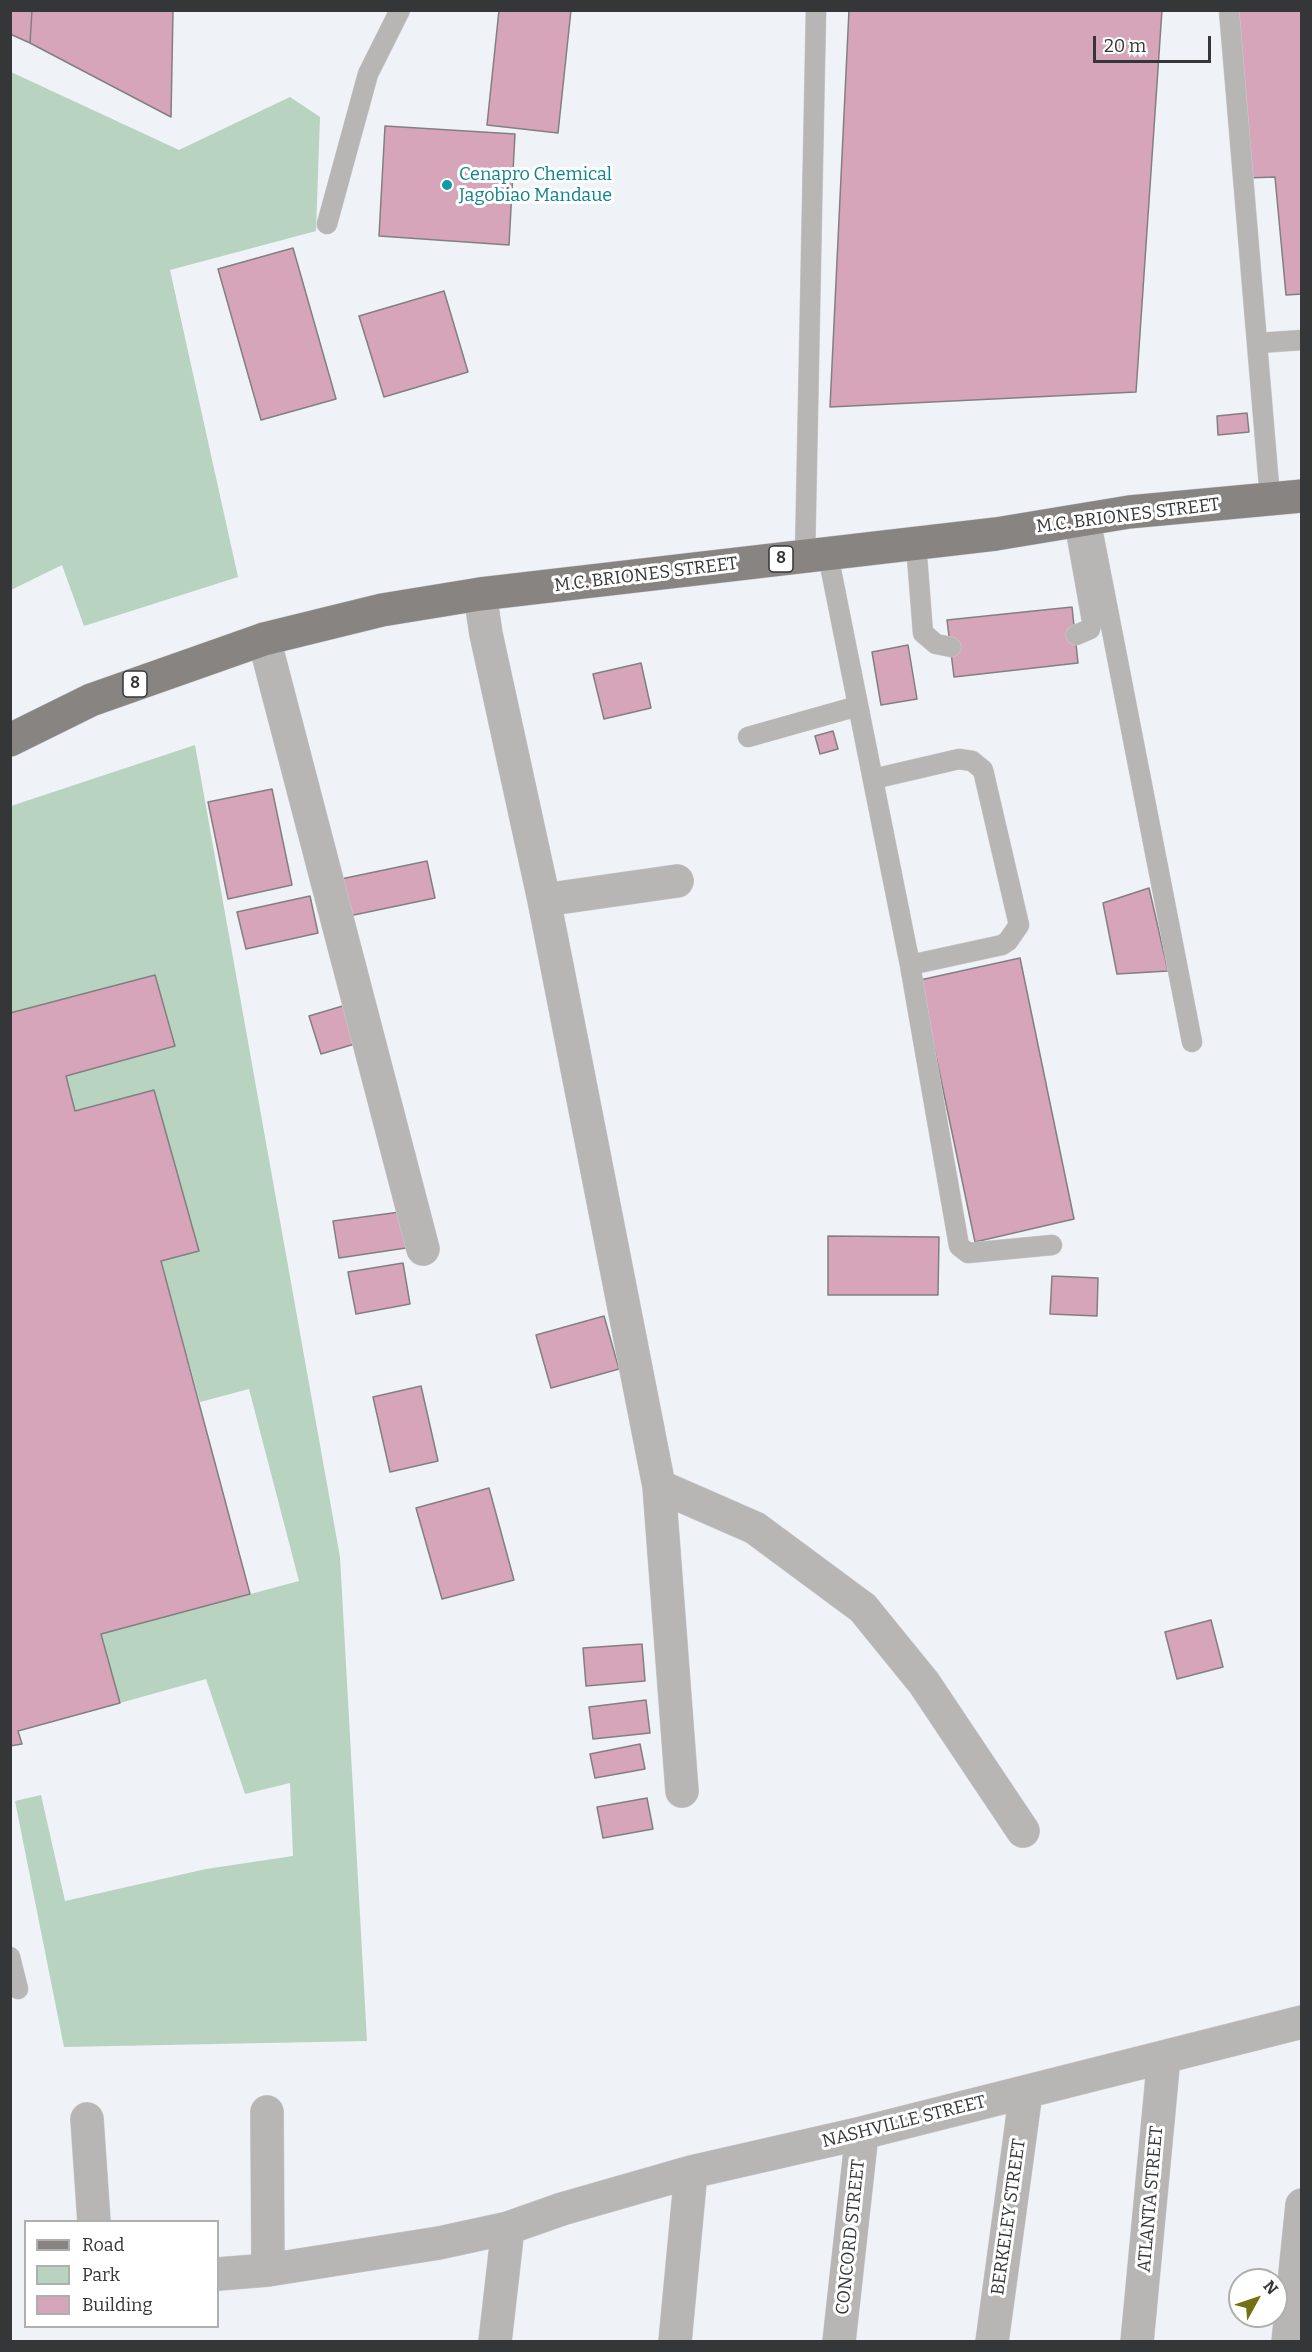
<!DOCTYPE html>
<style>
body{margin:0}
#map{position:relative;width:1312px;height:2352px;overflow:hidden;background:#eff2f6;font-family:Bitter,serif}
canvas{display:block}
.frame{position:absolute;inset:0;border:12px solid #353637;pointer-events:none}
.legend{position:absolute;left:24px;top:2220px;width:195px;height:108px;box-sizing:border-box;background:#fff;border:2px solid #aeafaf;margin:0;padding:8px 10px;list-style:none;font-size:18px;color:#353637}
.legend li{display:flex;align-items:center;gap:12px;height:30px}
.legend b{width:30px;border:2px solid #aeafaf}
.north{position:absolute;left:1228px;top:2268px;width:60px;height:60px;box-sizing:border-box;background:#fff;border:2px solid #aeafaf;border-radius:50%;rotate:50deg;font-size:16px;font-weight:700;line-height:24px;text-align:center;color:#353637}
.north::after{content:'';display:block;margin:auto;width:21px;height:27px;background:#727114;clip-path:polygon(50% 0,100% 100%,50% 72%,0 100%)}
.scale{position:absolute;left:1093px;top:36px;width:118px;height:27px;box-sizing:border-box;border:3px solid #353637;border-top:0;padding-left:8px;font-size:18px;line-height:21px;white-space:nowrap;color:#353637;-webkit-text-stroke:4px #fff;paint-order:stroke}
</style>
<div id="map">
<canvas width="1312" height="2352"></canvas>
<div class="frame"></div>
<ul class="legend">
<li><b style="height:8px;background:#878482"></b>Road</li>
<li><b style="height:16px;background:#b8d3c0"></b>Park</li>
<li><b style="height:16px;background:#d6a5ba"></b>Building</li>
</ul>
<div class="north">N</div>
<div class="scale">20 m</div>
</div>
<script>
const ctx = document.querySelector('canvas').getContext('2d');
ctx.lineJoin = 'round';
function fillPath(path, color) {
  ctx.fillStyle = color;
  ctx.fill(path, 'evenodd');
}
function poly(rows) {
  const path = new Path2D();
  for (const r of rows) {
    path.moveTo(r[0], r[1]);
    for (let i = 2; i < r.length; i += 2) path.lineTo(r[i], r[i + 1]);
  }
  return path;
}
function stroke(path, color, width, dash) {
  ctx.strokeStyle = color;
  ctx.lineWidth = width;
  ctx.lineCap = dash ? 'butt' : 'round';
  ctx.setLineDash(dash || []);
  ctx.stroke(path);
}
function drawText(font, color, halo, rows, align = 'center') {
  ctx.font = font + ' Bitter,serif';
  ctx.lineWidth = 6;
  ctx.setLineDash([]);
  ctx.textBaseline = 'middle';
  ctx.strokeStyle = halo;
  ctx.fillStyle = color;
  for (const [text, x, y, turn = 0] of rows) {
    ctx.save();
    ctx.translate(x, y);
    ctx.rotate((+turn || 0) * Math.PI / 180);
    ctx.textAlign = isNaN(turn) ? turn : align;
    if (halo) ctx.strokeText(text, 0, 0);
    ctx.fillText(text, 0, 0);
    ctx.restore();
  }
}
fillPath(poly([
 [11,72,179,150,290,97,320,117,316,231,170,270,238,577,84,626,62,565,11,590],
 [195,745,340,1557,367,2041,64,2047,15,1801,41,1795,65,1901,206,1869,293,1856,290,1783,245,1794,206,1679,120,1703,101,1634,299,1581,249,1389,200,1402,161,1261,198,1251,154,1090,75,1111,66,1076,175,1046,155,975,11,1013,11,806]
]), '#b8d3c0');
const building = poly([
 [10,10,32,10,30,43,10,34,10,10],
 [32,10,173,10,171,117,30,43,32,10],
 [499,10,571,10,558,133,487,125,499,10],
 [849,10,1162,10,1136,392,830,407,849,10],
 [1234,10,1302,10,1302,294,1286,295,1275,177,1247,178,1234,10],
 [385,126,515,134,509,245,379,236,385,126],
 [293,248,336,399,261,420,218,269,293,248],
 [444,291,468,372,384,397,359,316,444,291],
 [1247,413,1249,432,1218,435,1217,416,1247,413],
 [1072,607,1078,663,954,677,947,620,1072,607],
 [908,645,917,699,881,705,872,652,908,645],
 [641,663,651,708,604,719,593,674,641,663],
 [833,731,838,749,820,754,815,736,833,731],
 [272,789,292,885,228,899,208,802,272,789],
 [427,861,435,898,349,916,341,879,427,861],
 [1149,888,1168,971,1117,974,1103,903,1149,888],
 [310,896,318,933,246,949,237,912,310,896],
 [1020,958,1074,1219,975,1242,920,980,1020,958],
 [155,975,175,1046,66,1076,75,1111,154,1090,199,1251,161,1261,250,1594,101,1634,120,1703,18,1731,22,1744,10,1746,10,1013,155,975],
 [346,1005,358,1043,321,1054,309,1016,346,1005],
 [400,1212,406,1248,339,1258,333,1221,400,1212],
 [828,1236,939,1237,938,1295,828,1295,828,1236],
 [403,1263,410,1304,356,1314,348,1272,403,1263],
 [1052,1276,1098,1278,1097,1316,1050,1314,1052,1276],
 [604,1316,619,1369,551,1388,536,1335,604,1316],
 [421,1386,438,1461,390,1472,373,1397,421,1386],
 [489,1488,514,1580,442,1599,416,1508,489,1488],
 [1211,1620,1223,1667,1177,1679,1165,1632,1211,1620],
 [642,1644,645,1681,586,1686,583,1648,642,1644],
 [646,1700,650,1733,593,1739,589,1707,646,1700],
 [640,1744,645,1769,595,1778,590,1754,640,1744],
 [647,1798,653,1829,603,1838,597,1807,647,1798]
]);
fillPath(building, '#d6a5ba');
stroke(building, '#837f80', 1.5);
const service = poly([
 [1229,10,1270,498],
 [327,224,368,74,400,10],
 [1259,343,1302,340],
 [1090,518,1192,1042],
 [1074,520,1092,621,1090,629,1076,635],
 [916,544,923,633,936,644,951,647],
 [828,555,910,965,959,1246,968,1253,1052,1245],
 [805,557,816,10],
 [748,737,858,706],
 [873,779,959,759,972,761,983,770,1019,925,1008,941,1002,945,910,965],
 [10,1957,18,1989]
]);
const minor = poly([
 [480,594,486,634,544,900,659,1486,682,1791],
 [264,639,423,1249],
 [544,900,677,881],
 [659,1486,755,1528,863,1608,924,1683,1023,1831],
 [267,2112,268,2270],
 [87,2119,94,2222],
 [218,2274,268,2270,439,2243,508,2228,562,2209,691,2172,862,2133,1302,2022],
 [495,2342,508,2228],
 [675,2342,691,2172],
 [839,2342,862,2133],
 [992,2342,1026,2092],
 [1137,2342,1164,2057],
 [1288,2342,1302,2205]
]);
const primary = poly([
 [10,740,91,700,264,639,382,610,480,594,996,534,1129,512,1302,496]
]);
stroke(service, '#caccd0', 21);
stroke(minor, '#caccd0', 34);
stroke(primary, '#caccd0', 34);
stroke(service, '#b8b6b5', 20);
stroke(minor, '#b8b6b5', 33);
stroke(primary, '#878482', 33);
for (const [x, y, r, color] of [
 [447,185,6,"#0f9aa8"]
]) {
  const dot = new Path2D();
  dot.arc(x, y, r, 0, 2 * Math.PI);
  ctx.fillStyle = color;
  ctx.fill(dot);
  stroke(dot, '#fff', 2);
}
for (const [x, y, w] of [
 [781,559,24],
 [135,684,24]
]) {
  const box = new Path2D();
  box.roundRect(x - w / 2, y - 13, w, 26, 4.5);
  ctx.fillStyle = '#fff';
  ctx.fill(box);
  stroke(box, '#353637', 1.5);
}
drawText('bold 16px', '#353637', null, [
 ["8",781,559],
 ["8",135,684]
]);
drawText('18px', '#0d838f', '#fff', [
 ["Cenapro Chemical",459,175],
 ["Jagobiao Mandaue",459,196]
], 'left');
drawText('18px', '#353637', '#fff', [
 ["M.C. BRIONES STREET",1128,516,-7],
 ["M.C. BRIONES STREET",646,575,-7],
 ["NASHVILLE STREET",904,2122,-14],
 ["ATLANTA STREET",1151,2199,-85],
 ["BERKELEY STREET",1009,2217,-82],
 ["CONCORD STREET",851,2237,-84]
]);
</script>
